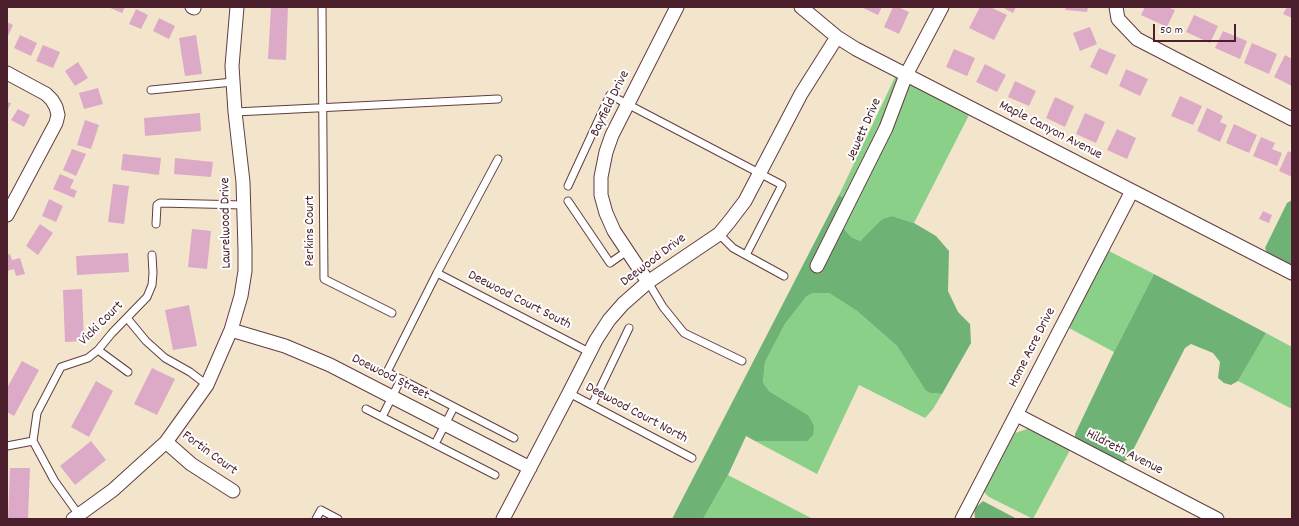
<!DOCTYPE html>
<style>
body{margin:0}
#map{position:relative;width:1299px;height:526px;overflow:hidden;background:#f3e5cb;font-family:Dekko,sans-serif}
canvas{display:block}
.frame{position:absolute;inset:0;border:8px solid #4a1f2b;pointer-events:none}
.scale{position:absolute;left:1153px;top:24px;width:83px;height:18px;box-sizing:border-box;border:2px solid #4a1f2b;border-top:0;padding-left:5px;font-size:12px;line-height:14px;white-space:nowrap;color:#4a1f2b;-webkit-text-stroke:3px #fff;paint-order:stroke}
</style>
<div id="map">
<canvas width="1299" height="526"></canvas>
<div class="frame"></div>
<div class="scale">50 m</div>
</div>
<script>
const ctx = document.querySelector('canvas').getContext('2d');
ctx.lineJoin = 'round';
function fillPath(path, color) {
  ctx.fillStyle = color;
  ctx.fill(path, 'evenodd');
}
function poly(rows) {
  const path = new Path2D();
  for (const r of rows) {
    path.moveTo(r[0], r[1]);
    for (let i = 2; i < r.length; i += 2) path.lineTo(r[i], r[i + 1]);
  }
  return path;
}
function stroke(path, color, width, dash) {
  ctx.strokeStyle = color;
  ctx.lineWidth = width;
  ctx.lineCap = dash ? 'butt' : 'round';
  ctx.setLineDash(dash || []);
  ctx.stroke(path);
}
function drawText(font, color, halo, rows, align = 'center') {
  ctx.font = font + ' Dekko,sans-serif';
  ctx.lineWidth = 4;
  ctx.setLineDash([]);
  ctx.textBaseline = 'middle';
  ctx.strokeStyle = halo;
  ctx.fillStyle = color;
  for (const [text, x, y, turn = 0] of rows) {
    ctx.save();
    ctx.translate(x, y);
    ctx.rotate((+turn || 0) * Math.PI / 180);
    ctx.textAlign = isNaN(turn) ? turn : align;
    if (halo) ctx.strokeText(text, 0, 0);
    ctx.fillText(text, 0, 0);
    ctx.restore();
  }
}
fillPath(poly([
 [896,75,970,113,914,223,892,216,882,219,860,241,851,237,841,225,844,198,839,195],
 [1107,250,1154,274,1114,352,1069,328],
 [813,293,829,293,857,311,897,346,926,391,930,393,942,394,933,409,925,418,859,385,817,474,755,441,807,441,808,415,769,391,763,382,765,362,785,324,806,297],
 [1266,333,1292,347,1292,409,1238,381],
 [1027,429,1037,432,1070,450,1033,519,989,497,984,492,1015,433],
 [728,475,813,519,703,519]
]), '#8ad089');
fillPath(poly([
 [839,195,844,198,841,225,851,237,860,241,882,219,892,216,914,223,936,236,949,251,948,291,958,312,970,324,971,343,942,394,930,393,926,391,897,346,857,311,829,293,813,293,806,297,785,324,765,362,763,382,769,391,808,415,814,426,813,435,807,441,755,441,746,436,728,475,703,519,672,519],
 [1292,200,1292,266,1268,255,1265,248,1287,203],
 [1154,274,1266,333,1238,381,1231,385,1224,383,1218,378,1220,362,1213,353,1191,344,1185,348,1129,458,1122,463,1075,440,1075,434,1114,352],
 [983,501,1017,519,975,519,974,509]
]), '#6fb275');
fillPath(poly([
 [108,7,125,7,122,13],
 [271,7,288,7,286,60,268,59],
 [861,7,882,7,878,15],
 [893,7,898,7,909,12,899,34,884,27],
 [980,7,990,7,1007,15,994,40,969,28],
 [1002,7,1016,7,1013,13],
 [1066,7,1088,7,1087,12,1065,10],
 [1145,7,1167,7,1175,10,1167,27,1141,15],
 [1287,7,1292,7,1292,18,1283,14],
 [136,9,148,15,141,29,129,24],
 [1194,15,1218,26,1210,43,1186,32],
 [159,18,175,26,169,39,153,31],
 [7,22,13,25,7,38],
 [1090,27,1097,44,1080,51,1073,33],
 [1223,31,1247,41,1240,59,1215,48],
 [20,35,37,43,31,56,14,48],
 [196,35,202,74,185,76,179,38],
 [1252,43,1277,54,1269,74,1244,63],
 [43,45,60,52,53,68,36,61],
 [1099,48,1116,55,1107,75,1090,67],
 [954,49,975,58,967,76,946,67],
 [1285,55,1292,59,1292,86,1274,77],
 [78,62,88,78,75,86,65,71],
 [985,64,1006,75,997,92,976,82],
 [1126,69,1148,79,1140,96,1119,86],
 [1015,81,1036,91,1029,106,1008,97],
 [98,88,103,104,84,109,79,93],
 [1180,96,1202,106,1193,125,1171,116],
 [1055,97,1074,106,1065,127,1046,118],
 [7,102,11,103,7,112],
 [1207,108,1223,116,1220,122,1227,125,1220,142,1197,131],
 [18,109,30,115,24,127,11,120],
 [200,113,201,131,145,136,144,118],
 [1085,113,1105,122,1096,143,1076,134],
 [85,120,99,125,91,149,77,145],
 [1234,124,1257,135,1249,153,1226,143],
 [1117,129,1136,138,1127,159,1107,150],
 [1261,137,1275,143,1272,149,1282,153,1277,166,1253,156],
 [72,149,86,154,76,176,63,170],
 [1288,151,1292,153,1292,177,1279,171],
 [123,154,161,158,159,175,121,170],
 [175,158,213,162,211,177,174,174],
 [60,174,74,180,70,188,77,191,74,198,53,189],
 [113,184,129,186,124,224,108,222],
 [49,199,63,206,56,222,42,216],
 [1263,211,1272,215,1269,223,1259,219],
 [40,224,53,233,38,255,26,246],
 [192,229,211,231,207,269,188,267],
 [128,253,129,272,77,275,76,256],
 [10,254,12,260,20,258,25,274,16,276,14,269,7,271,7,255],
 [82,289,84,341,65,342,63,290],
 [189,305,197,346,173,350,165,310],
 [22,361,39,370,14,416,7,412,7,388],
 [152,368,175,379,157,415,134,404],
 [96,381,113,391,89,437,71,427],
 [91,441,106,460,75,485,60,466],
 [10,468,30,468,28,519,8,519]
]), '#dcaac7');
const lane = poly([
 [322,7,324,279,392,313],
 [151,90,233,82],
 [235,112,498,99],
 [498,159,437,273,387,372,514,438],
 [568,186,610,95,782,185,746,255],
 [568,201,610,263,627,251],
 [156,224,157,205,160,203,244,205],
 [719,234,733,248,784,276],
 [437,273,589,352],
 [648,282,663,307,684,333,742,361],
 [127,318,146,341,165,358,190,372,207,385],
 [98,350,128,372],
 [569,393,692,458],
 [592,405,629,328],
 [366,409,495,475],
 [382,417,401,379],
 [435,444,454,407],
 [7,446,33,441],
 [79,515,54,480,33,441,37,413,61,367,88,358,98,350,112,333,147,297,152,285,153,273,152,255],
 [316,519,321,510,338,519]
]);
const street = poly([
 [192,7,194,8],
 [801,7,837,37,856,49,1292,273],
 [1116,7,1118,19,1137,39,1292,119],
 [7,73,46,94,52,100,56,107,58,115,56,123,7,215],
 [817,266,886,128,906,75,942,7],
 [648,282,614,231,606,213,601,195,601,177,606,152,612,135,677,7],
 [231,330,285,346,330,365,530,468],
 [1017,415,1217,519],
 [166,442,191,464,233,491],
 [73,519,113,490,166,442,207,385,231,330,241,296,245,271,245,250,243,182,235,112,232,66,237,7],
 [503,519,569,393,596,340,609,320,623,304,648,282,719,234,729,222,745,201,801,94,837,37],
 [962,519,1132,191]
]);
stroke(lane, '#633d43', 9);
stroke(street, '#633d43', 15);
stroke(lane, '#fff', 7);
stroke(street, '#fff', 13);
drawText('14px', '#4a1f2b', '#fff', [
 ["Bayfield Drive",611,104,-64],
 ["Jewett Drive",865,130,-66],
 ["Maple Canyon Avenue",1050,131,27],
 ["Laurelwood Drive",227,223,-91],
 ["Perkins Court",311,231,-90],
 ["Deewood Drive",654,261,-37],
 ["Deewood Court South",519,301,27],
 ["Vicki Court",102,324,-45],
 ["Home Acre Drive",1033,348,-63],
 ["Doewood Street",390,378,27],
 ["Deewood Court North",636,414,28],
 ["Hildreth Avenue",1124,453,27],
 ["Fortin Court",209,454,36]
]);
</script>
